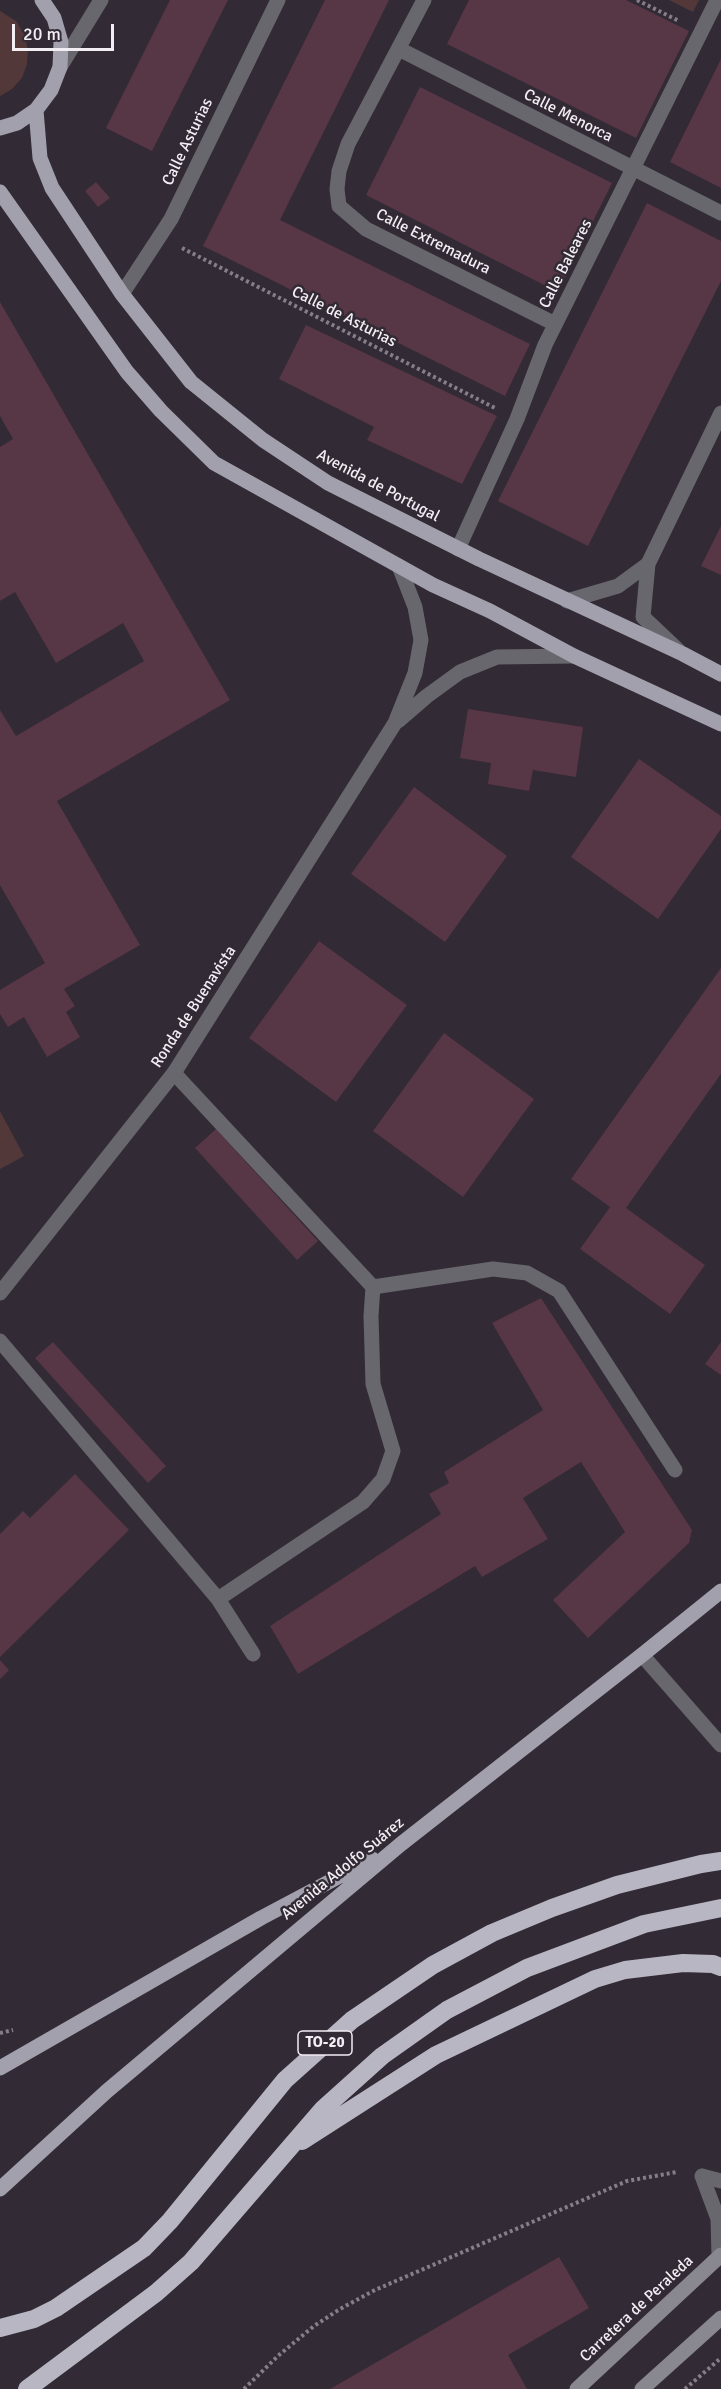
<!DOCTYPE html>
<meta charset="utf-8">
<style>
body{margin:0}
#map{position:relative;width:721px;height:2389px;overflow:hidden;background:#322a34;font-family:Signika,sans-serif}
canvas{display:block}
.scale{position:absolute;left:12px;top:24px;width:102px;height:27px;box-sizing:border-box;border:3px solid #f3edf4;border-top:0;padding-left:8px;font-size:18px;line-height:21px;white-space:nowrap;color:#f3edf4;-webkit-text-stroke:4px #322a34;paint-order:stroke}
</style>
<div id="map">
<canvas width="721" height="2389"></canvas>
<div class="scale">20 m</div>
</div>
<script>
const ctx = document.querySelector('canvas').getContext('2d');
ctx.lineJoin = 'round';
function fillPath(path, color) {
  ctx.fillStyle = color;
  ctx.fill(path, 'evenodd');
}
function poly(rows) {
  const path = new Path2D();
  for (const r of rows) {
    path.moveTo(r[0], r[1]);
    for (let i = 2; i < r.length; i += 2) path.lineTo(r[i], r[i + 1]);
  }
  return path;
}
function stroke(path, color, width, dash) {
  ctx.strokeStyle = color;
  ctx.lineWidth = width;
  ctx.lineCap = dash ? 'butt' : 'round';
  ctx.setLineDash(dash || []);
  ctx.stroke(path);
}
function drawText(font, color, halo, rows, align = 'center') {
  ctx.font = font + ' Signika,sans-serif';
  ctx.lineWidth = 5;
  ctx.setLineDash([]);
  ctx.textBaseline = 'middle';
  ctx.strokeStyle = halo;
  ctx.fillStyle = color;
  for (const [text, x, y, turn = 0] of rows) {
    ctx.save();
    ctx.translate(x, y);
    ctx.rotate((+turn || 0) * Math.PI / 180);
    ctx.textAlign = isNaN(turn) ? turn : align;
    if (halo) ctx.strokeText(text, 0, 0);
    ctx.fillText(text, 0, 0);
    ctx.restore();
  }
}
fillPath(poly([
 [669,0,699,0,693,12],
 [0,11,16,21,24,34,28,49,27,64,22,78,12,89,0,96],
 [0,1111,24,1156,0,1169]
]), '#533839');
fillPath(poly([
 [170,0,228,0,152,151,106,128],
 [325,0,389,0,280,220,530,344,505,396,203,246],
 [469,0,626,0,689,31,636,138,447,44],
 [721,59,721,188,670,162],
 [420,87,612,183,558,292,366,195],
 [96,182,110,198,98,207,85,191],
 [647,203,721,241,721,281,588,546,498,501],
 [0,302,230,700,57,801,140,945,64,989,75,1006,66,1012,80,1037,47,1057,24,1017,8,1027,0,1014,0,990,45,963,0,885,0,710,16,736,144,661,123,623,56,663,15,592,0,601,0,447,13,439,0,416],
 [306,325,497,416,462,484,367,440,374,427,279,379],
 [721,526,721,575,701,566],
 [468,709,583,727,576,777,533,770,529,791,488,784,491,763,460,758],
 [639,759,721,816,721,829,658,919,571,857],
 [414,787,507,856,445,942,351,874],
 [319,941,407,1005,336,1102,249,1038],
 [721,968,721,1074,626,1208,705,1265,670,1314,580,1249,610,1207,571,1179],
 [444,1033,534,1099,463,1197,373,1131],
 [216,1129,318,1241,297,1260,195,1148],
 [541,1298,692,1530,689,1543,588,1638,553,1600,625,1532,581,1462,523,1498,548,1539,482,1577,475,1566,298,1674,270,1626,441,1514,429,1494,449,1483,444,1472,543,1410,492,1323],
 [53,1342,166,1466,148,1483,35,1358],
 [721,1342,721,1375,705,1364],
 [75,1474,129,1530,0,1657,0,1534,23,1511,30,1518],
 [0,1660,9,1670,0,1679],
 [559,2257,589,2308,508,2355,527,2389,330,2389]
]), '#573646');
stroke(poly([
 [637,0,679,21],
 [182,248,495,408],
 [0,2033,13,2030],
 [244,2389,279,2355,314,2326,340,2309,375,2290,627,2181,677,2172],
 [685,2389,721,2358]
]), '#867f88', 4, [3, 3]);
stroke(poly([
 [174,1073,373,1287,371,1316,373,1384,393,1451,383,1479,363,1502,218,1599],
 [373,1287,493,1269,527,1273,559,1291,675,1470],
 [0,1341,218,1599,253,1654],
 [642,1655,721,1745],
 [702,2176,718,2219,719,2257],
 [702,2176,721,2181]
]), '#68676d', 15);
stroke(poly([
 [424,0,348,144,339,171,337,189,339,206,366,229,555,324],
 [399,49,721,213],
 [60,67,101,0],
 [122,294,171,219,278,0],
 [458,549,517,419,545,345,717,0],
 [567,601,618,586,648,564],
 [679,651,643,617,648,564,721,413],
 [398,721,427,696,460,672,497,657,574,656],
 [0,1293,174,1073,395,723,415,673,421,640,415,607,399,566]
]), '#68676d', 15);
stroke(poly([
 [577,2389,721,2255],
 [642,2389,721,2318]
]), '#898790', 15);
stroke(poly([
 [36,110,40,158,52,188,122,294,191,382,263,440,328,483,479,559,683,654,721,674],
 [0,128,17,123,36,110,51,90,60,67,61,42,54,18,42,0],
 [0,192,127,372,161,411,214,463,433,585,490,611,574,656,721,724],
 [0,2068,261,1918,372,1859],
 [0,2189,107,2091,401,1844,642,1655,721,1591]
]), '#a2a0ac', 15);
stroke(poly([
 [302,2141,436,2055,595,1979,625,1970,683,1963,713,1964,721,1967],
 [0,2328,34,2319,56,2308,144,2248,170,2221,285,2080,352,2020,433,1965,492,1933,552,1908,617,1885,701,1864,721,1861],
 [27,2389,156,2293,191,2262,323,2109,382,2056,447,2010,527,1968,644,1924,721,1908]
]), '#b9b6c4', 18);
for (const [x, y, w] of [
 [325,2043,54]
]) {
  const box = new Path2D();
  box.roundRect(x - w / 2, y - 12, w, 24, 4.5);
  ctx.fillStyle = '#322a34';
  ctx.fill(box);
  stroke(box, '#f3edf4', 1.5);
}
drawText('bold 15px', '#f3edf4', null, [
 ["TO-20",325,2043]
]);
drawText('16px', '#f3edf4', '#322a34', [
 ["Calle Menorca",568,116,27],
 ["Calle Asturias",188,142,-64],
 ["Calle Extremadura",433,242,27],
 ["Calle Baleares",566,264,-63],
 ["Calle de Asturias",344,317,27],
 ["Avenida de Portugal",378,486,28],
 ["Ronda de Buenavista",194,1007,-57],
 ["Avenida Adolfo Suárez",343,1869,-39],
 ["Carretera de Peraleda",637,2309,-43]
]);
</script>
